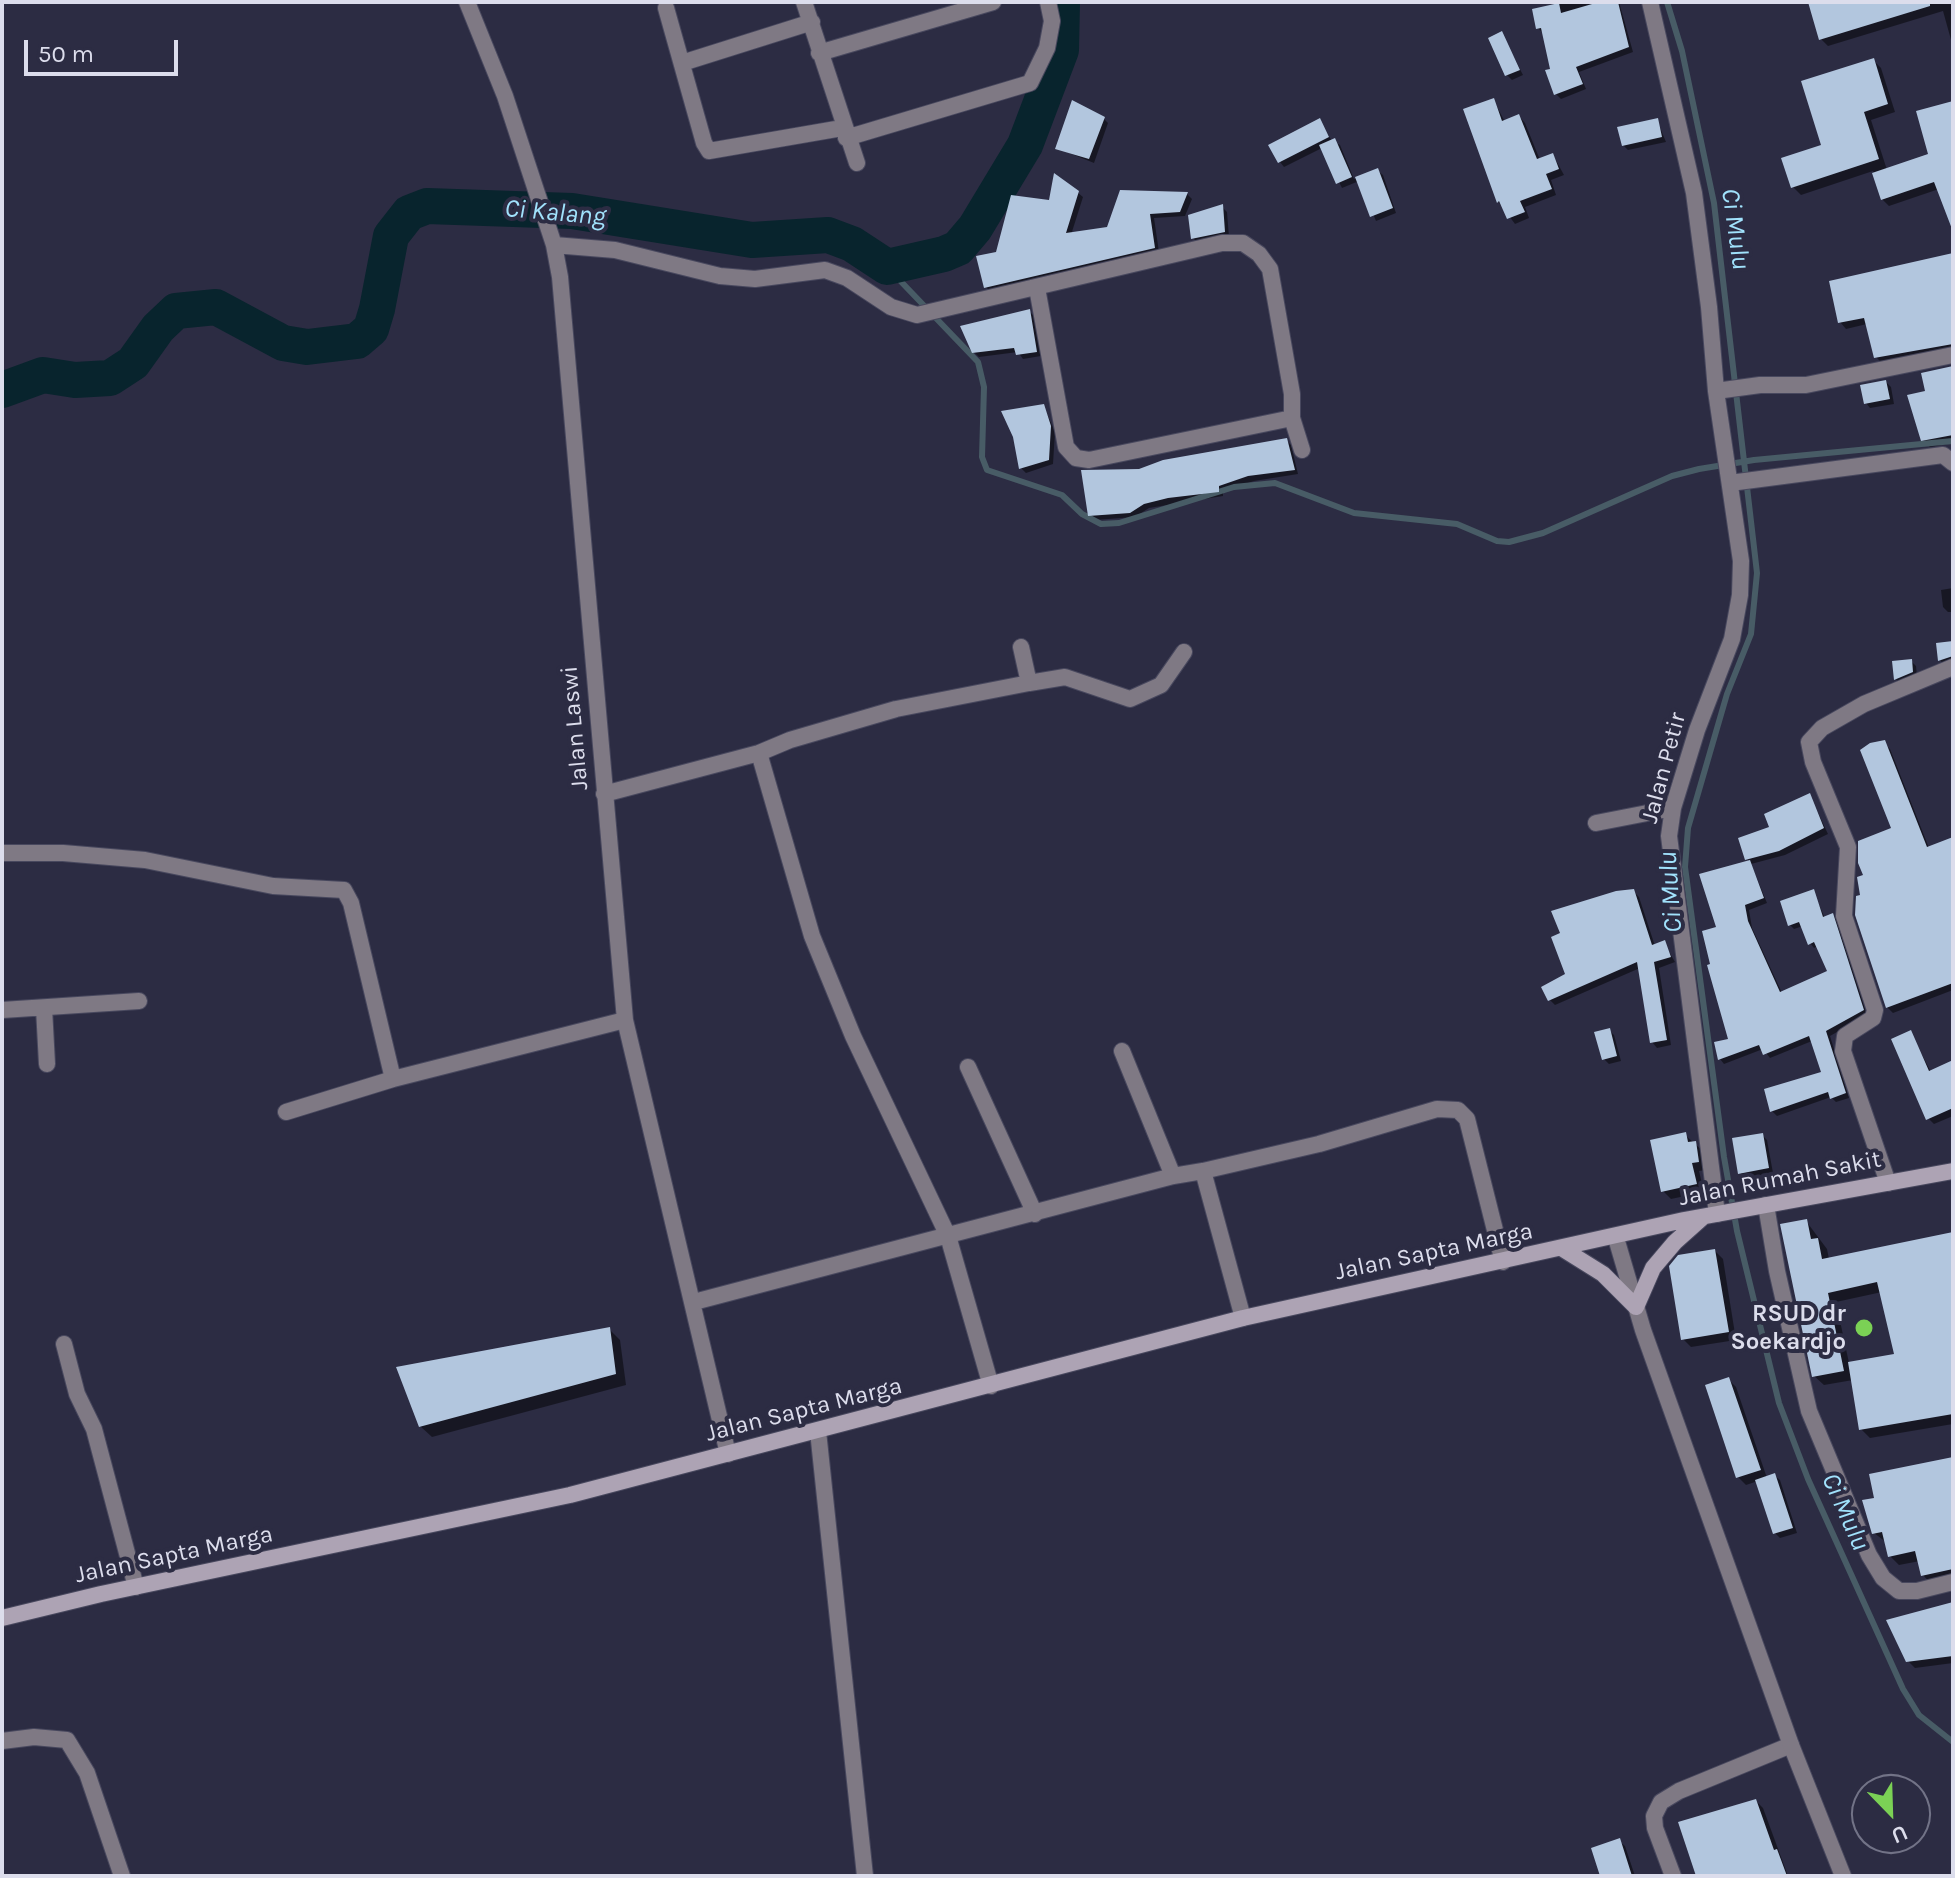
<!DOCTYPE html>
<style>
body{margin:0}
#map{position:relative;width:1955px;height:1878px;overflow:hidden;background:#2c2c43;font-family:Karla,sans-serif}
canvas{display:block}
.frame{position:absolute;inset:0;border:4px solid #dcddec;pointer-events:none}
.north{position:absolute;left:1851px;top:1774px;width:80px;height:80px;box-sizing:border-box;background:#2c2c43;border:2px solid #727387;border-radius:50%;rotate:157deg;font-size:22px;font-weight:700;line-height:32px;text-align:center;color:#dcddec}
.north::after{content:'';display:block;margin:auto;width:28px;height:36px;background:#7bd155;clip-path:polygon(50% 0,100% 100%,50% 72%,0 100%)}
.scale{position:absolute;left:24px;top:40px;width:154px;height:36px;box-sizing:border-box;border:4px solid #dcddec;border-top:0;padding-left:10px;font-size:24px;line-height:28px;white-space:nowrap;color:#dcddec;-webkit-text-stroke:6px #2c2c43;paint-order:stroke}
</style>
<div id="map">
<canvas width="1955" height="1878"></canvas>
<div class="frame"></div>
<div class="north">U</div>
<div class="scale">50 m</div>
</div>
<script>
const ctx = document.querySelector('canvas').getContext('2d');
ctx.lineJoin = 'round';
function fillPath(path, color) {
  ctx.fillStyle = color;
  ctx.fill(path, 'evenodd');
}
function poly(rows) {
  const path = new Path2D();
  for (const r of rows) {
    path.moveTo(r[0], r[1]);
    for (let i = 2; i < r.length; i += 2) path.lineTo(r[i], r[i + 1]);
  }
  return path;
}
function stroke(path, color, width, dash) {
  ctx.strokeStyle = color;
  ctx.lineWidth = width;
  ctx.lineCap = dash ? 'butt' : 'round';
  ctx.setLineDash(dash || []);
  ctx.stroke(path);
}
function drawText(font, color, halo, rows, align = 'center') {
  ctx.font = font + ' Karla,sans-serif';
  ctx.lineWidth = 8;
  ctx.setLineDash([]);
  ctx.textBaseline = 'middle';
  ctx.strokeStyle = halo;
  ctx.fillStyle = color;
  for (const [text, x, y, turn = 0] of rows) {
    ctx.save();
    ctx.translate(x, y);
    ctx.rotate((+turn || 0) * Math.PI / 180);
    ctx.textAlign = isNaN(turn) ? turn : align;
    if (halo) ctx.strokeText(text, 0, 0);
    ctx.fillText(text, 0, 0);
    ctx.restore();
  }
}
fillPath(poly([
 [1553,2,1619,2,1633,52,1579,72,1586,89,1561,99,1556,94,1543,33,1538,28,1555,6],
 [1808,2,1953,2,1953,47,1943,11,1828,46,1821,39],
 [1502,34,1523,75,1512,80,1507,75],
 [1873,60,1881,68,1895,112,1871,120,1887,170,1930,155,1953,103,1953,226,1939,189,1889,206,1882,199,1873,171,1801,195,1793,187,1823,146],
 [1494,101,1505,122,1519,116,1525,123,1540,160,1553,155,1564,175,1551,180,1556,195,1525,207,1529,218,1515,224,1498,201],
 [1103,118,1108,123,1094,163,1057,148],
 [1657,120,1666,142,1628,150,1623,145],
 [1319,121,1332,141,1340,145,1354,179,1378,171,1383,175,1396,213,1376,221,1359,181,1342,188,1322,148,1284,167,1280,162],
 [1077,192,1083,197,1071,235,1109,229,1187,194,1192,199,1185,216,1154,218,1159,252,991,292,986,287,997,253,1050,202],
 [1222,207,1227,212,1229,237,1198,243,1193,238],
 [1953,255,1953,351,1882,363,1876,357,1867,324,1846,329,1840,322],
 [1029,311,1034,316,1041,356,1023,359,1018,352,979,357,974,352],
 [1953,367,1953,443,1930,447,1923,440,1928,393],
 [1886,382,1891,387,1894,404,1870,408,1866,403],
 [1044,407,1055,432,1053,464,1026,473,1021,468,1015,437],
 [1286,440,1291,445,1298,474,1254,481,1223,491,1223,496,1149,508,1135,517,1095,520,1090,515,1140,471],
 [1953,588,1953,612,1948,612,1943,607,1941,590],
 [1953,643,1953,664,1945,665,1940,660,1938,645],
 [1911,661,1916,666,1917,676,1900,684,1896,679],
 [1884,743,1890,749,1929,848,1953,838,1953,990,1893,1013,1887,1007,1862,896,1866,876,1893,829],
 [1810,796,1828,834,1785,855,1751,864,1767,903,1749,910,1752,928,1782,993,1829,972,1818,946,1814,948,1810,943,1803,926,1794,929,1790,925,1813,892,1825,918,1833,915,1837,920,1867,1015,1830,1036,1849,1098,1836,1102,1831,1097,1777,1116,1772,1111,1823,1073,1812,1041,1770,1058,1763,1049,1724,1064,1720,1059,1731,1040,1712,965,1718,929,1750,862,1747,859,1772,828],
 [1633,891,1639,897,1655,946,1664,943,1675,962,1659,968,1671,1045,1657,1048,1652,1042,1640,968,1555,1005,1550,1000],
 [1609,1030,1614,1035,1621,1061,1609,1064,1604,1059],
 [1910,1032,1931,1072,1953,1063,1953,1116,1934,1124,1928,1118],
 [1685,1135,1703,1151,1706,1170,1699,1171,1704,1192,1671,1199,1663,1191],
 [1762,1135,1767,1140,1773,1173,1745,1178,1740,1173],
 [1806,1221,1827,1249,1829,1259,1953,1234,1953,1424,1870,1438,1861,1429,1853,1380,1824,1385,1814,1376],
 [1882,1292,1896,1355,1849,1363,1836,1302],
 [1715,1251,1723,1259,1736,1340,1691,1347,1683,1339],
 [609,1329,620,1340,626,1385,432,1437,420,1426],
 [1728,1379,1736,1387,1767,1478,1775,1476,1780,1480,1797,1533,1780,1538,1775,1533,1758,1481,1746,1485,1738,1477],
 [1953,1458,1953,1580,1932,1585,1923,1575,1920,1561,1899,1565,1890,1556,1886,1542,1874,1533,1876,1499],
 [1953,1603,1953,1663,1915,1668,1908,1661],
 [1756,1801,1763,1808,1788,1876,1698,1876],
 [1619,1841,1625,1846,1635,1876,1600,1876]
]), '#0007');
stroke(poly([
 [1667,2,1682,51,1714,203,1757,573,1751,634,1727,694,1688,828,1685,867,1724,1157,1737,1231,1779,1403,1808,1479,1903,1689,1919,1715,1953,1742],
 [887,267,978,362,984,387,982,457,987,470,1062,495,1082,514,1101,524,1119,523,1234,487,1275,483,1354,513,1457,524,1497,541,1509,542,1543,533,1672,476,1699,469,1754,460,1953,441]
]), '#485c66', 6);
stroke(poly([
 [2,390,43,375,75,380,110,378,133,363,158,328,176,311,216,307,283,343,307,347,357,341,371,329,377,309,391,236,409,213,427,206,572,211,752,240,828,235,852,244,887,267,944,254,958,248,975,228,1025,145,1061,50,1062,2]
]), '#08242d', 36);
fillPath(poly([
 [1599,2,1618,2,1629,47,1576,67,1583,84,1554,95,1545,70,1550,69,1541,28,1536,29,1532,9,1559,3,1561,13],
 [1808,2,1930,2,1930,6,1819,40],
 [1502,31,1520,70,1505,76,1488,38],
 [1874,58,1888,104,1864,112,1879,159,1791,188,1781,158,1821,145,1801,81],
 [1494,98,1502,121,1519,114,1537,159,1553,153,1559,169,1546,174,1552,189,1520,201,1525,212,1507,219,1499,201,1497,203,1463,109],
 [1072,100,1105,117,1089,159,1055,149],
 [1953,101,1953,228,1952,229,1934,182,1881,200,1872,173,1928,154,1916,111],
 [1320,118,1329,137,1278,163,1268,145],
 [1658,118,1662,137,1622,146,1617,127],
 [1335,138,1352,177,1336,184,1319,145],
 [1378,168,1393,208,1370,217,1355,177],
 [1054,173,1079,191,1066,233,1107,227,1120,190,1188,192,1180,212,1150,214,1155,248,984,288,976,256,996,252,1011,195,1049,200],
 [1223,204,1225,232,1191,239,1188,215],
 [1953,253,1953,344,1874,358,1864,318,1838,323,1829,281],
 [1030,309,1037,352,1016,355,1014,348,972,353,960,326],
 [1953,366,1953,435,1921,441,1907,395,1925,391,1921,373],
 [1886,380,1890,399,1864,404,1860,385],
 [1044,404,1051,426,1049,460,1019,469,1013,437,1001,411],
 [1287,438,1295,470,1248,476,1219,486,1219,492,1168,498,1144,504,1130,513,1088,516,1081,470,1139,469,1163,460],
 [1953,641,1953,656,1938,661,1936,643],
 [1912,659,1913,672,1894,680,1892,661],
 [1885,740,1927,847,1953,837,1953,983,1886,1008,1855,915,1856,896,1860,895,1857,877,1863,875,1858,863,1858,841,1891,828,1860,750,1870,743],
 [1810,793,1824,828,1779,851,1745,860,1738,838,1769,827,1764,814],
 [1750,860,1764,898,1745,905,1748,921,1780,992,1827,971,1814,942,1808,945,1799,922,1788,926,1780,901,1814,889,1823,917,1833,913,1864,1010,1826,1031,1846,1093,1830,1099,1828,1092,1770,1112,1764,1089,1821,1072,1809,1036,1763,1055,1759,1045,1718,1060,1714,1042,1728,1039,1707,965,1710,964,1702,931,1716,927,1699,874],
 [1634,889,1652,945,1665,940,1671,957,1654,962,1667,1040,1650,1043,1637,962,1548,1001,1541,987,1565,974,1551,937,1560,933,1551,911,1616,891],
 [1610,1028,1617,1056,1602,1060,1594,1032],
 [1911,1030,1929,1071,1953,1060,1953,1108,1926,1120,1891,1039],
 [1686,1132,1688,1142,1696,1141,1699,1162,1692,1163,1697,1184,1661,1192,1650,1140],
 [1763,1133,1769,1168,1738,1174,1732,1138],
 [1807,1219,1811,1239,1818,1238,1822,1259,1953,1232,1953,1414,1859,1430,1848,1362,1894,1354,1877,1282,1828,1293,1844,1371,1812,1377,1780,1224],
 [1715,1249,1729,1332,1681,1340,1669,1266,1678,1255],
 [610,1327,616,1374,419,1427,396,1367],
 [1729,1377,1761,1470,1736,1478,1705,1385],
 [1953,1457,1953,1569,1921,1576,1915,1551,1888,1557,1882,1532,1872,1534,1862,1500,1874,1498,1869,1474],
 [1775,1473,1793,1528,1773,1534,1755,1480],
 [1953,1602,1953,1656,1906,1662,1886,1620],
 [1756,1799,1774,1850,1777,1849,1787,1876,1696,1876,1678,1822],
 [1620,1838,1632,1876,1600,1876,1591,1848]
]), '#b2c6de');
const minor = poly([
 [467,2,505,96,554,245,560,277,625,1020,728,1454],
 [804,2,857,163],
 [1650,2,1694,193,1709,307,1716,391,1741,561,1740,595,1732,639,1697,730,1673,808,1669,836,1717,1214],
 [666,8,704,143,709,151,842,128],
 [819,53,993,2],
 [682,63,812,22],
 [846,138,1030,83,1047,48,1052,21,1048,2],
 [554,245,615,250,720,276,755,279,825,270,847,278,891,307,917,315,1222,243,1243,243,1259,254,1270,269,1292,394,1292,418,1302,450],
 [1037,288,1066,447,1076,458,1089,460,1292,418],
 [1716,391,1760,385,1806,385,1953,355],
 [1730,483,1943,455,1953,463],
 [1021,647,1029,683],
 [759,753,812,936,853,1036,948,1236,991,1386],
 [604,794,759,753,790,740,896,709,1029,683,1065,677,1130,699,1161,685,1184,652],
 [1596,823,1673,808],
 [2,853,63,853,145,860,273,886,344,890,351,903,393,1079],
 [44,1008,47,1064],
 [2,1010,139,1001],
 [1122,1051,1173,1176,1203,1171],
 [968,1067,1035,1214],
 [286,1112,393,1079,625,1020],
 [1888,1183,1843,1051,1845,1036,1873,1018,1875,1010,1844,916,1848,847,1813,762,1809,742,1822,728,1864,704,1953,667],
 [1766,1205,1777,1271,1809,1411,1869,1555,1883,1578,1899,1591,1917,1591,1953,1582],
 [694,1302,1173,1176],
 [1243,1318,1203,1171,1319,1144,1437,1109,1458,1110,1467,1119,1503,1262],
 [64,1344,77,1394,94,1429,136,1587],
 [818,1431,865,1876],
 [2,1741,34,1737,67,1740,87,1773,122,1876],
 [1673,1876,1655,1828,1654,1816,1661,1802,1679,1791,1791,1745]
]);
const tertiary = poly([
 [1616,1238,1643,1330,1791,1745,1843,1876]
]);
const secondary = poly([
 [1563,1249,1603,1274,1636,1307],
 [1636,1307,1653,1268,1675,1242,1703,1217],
 [2,1618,101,1594,570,1495,1243,1318,1684,1220,1953,1171]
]);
stroke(minor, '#48485e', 18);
stroke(tertiary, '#48485e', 18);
stroke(secondary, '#48485e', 18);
stroke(minor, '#7f7984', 16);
stroke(tertiary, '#7f7984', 16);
stroke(secondary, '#ada3b4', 16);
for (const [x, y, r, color] of [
 [1864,1328,10,"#7bd155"]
]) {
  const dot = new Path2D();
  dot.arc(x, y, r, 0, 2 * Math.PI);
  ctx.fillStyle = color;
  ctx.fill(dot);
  stroke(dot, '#2c2c43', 3);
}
drawText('24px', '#dcddec', '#2c2c43', [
 ["Jalan Laswi",575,728,-95],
 ["Jalan Petir",1664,768,-75],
 ["Jalan Rumah Sakit",1780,1179,-11],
 ["Jalan Sapta Marga",1434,1252,-12],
 ["Jalan Sapta Marga",804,1410,-14],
 ["Jalan Sapta Marga",174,1555,-12]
]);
drawText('bold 24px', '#dcddec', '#2c2c43', [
 ["RSUD dr",1846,1314],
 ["Soekardjo",1846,1342]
], 'right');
drawText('italic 26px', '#a1e2fc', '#2c2c43', [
 ["Ci Kalang",555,213,5],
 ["Ci Mulu",1735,229,82],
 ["Ci Mulu",1671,892,-94],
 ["Ci Mulu",1845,1512,66]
]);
</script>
